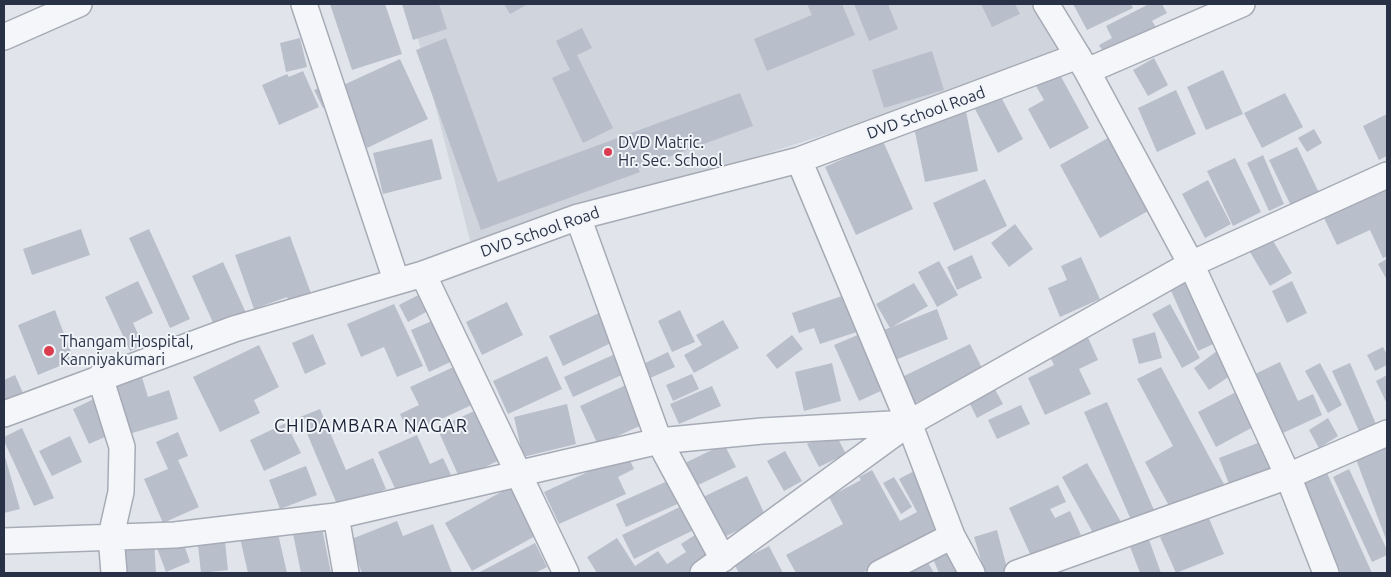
<!DOCTYPE html>
<style>
body{margin:0}
#map{position:relative;width:1391px;height:577px;overflow:hidden;background:#e1e5eb;font-family:Ubuntu,sans-serif}
canvas{display:block}
.frame{position:absolute;inset:0;border:5px solid #283145;pointer-events:none}
</style>
<div id="map">
<canvas width="1391" height="577"></canvas>
<div class="frame"></div>
</div>
<script>
const ctx = document.querySelector('canvas').getContext('2d');
ctx.lineJoin = 'round';
function fillPath(path, color) {
  ctx.fillStyle = color;
  ctx.fill(path, 'evenodd');
}
function poly(rows) {
  const path = new Path2D();
  for (const r of rows) {
    path.moveTo(r[0], r[1]);
    for (let i = 2; i < r.length; i += 2) path.lineTo(r[i], r[i + 1]);
  }
  return path;
}
function stroke(path, color, width, dash) {
  ctx.strokeStyle = color;
  ctx.lineWidth = width;
  ctx.lineCap = dash ? 'butt' : 'round';
  ctx.setLineDash(dash || []);
  ctx.stroke(path);
}
function drawText(font, color, halo, rows, align = 'center') {
  ctx.font = font + ' Ubuntu,sans-serif';
  ctx.lineWidth = 4;
  ctx.setLineDash([]);
  ctx.textBaseline = 'middle';
  ctx.strokeStyle = halo;
  ctx.fillStyle = color;
  for (const [text, x, y, turn = 0] of rows) {
    ctx.save();
    ctx.translate(x, y);
    ctx.rotate((+turn || 0) * Math.PI / 180);
    ctx.textAlign = isNaN(turn) ? turn : align;
    if (halo) ctx.strokeText(text, 0, 0);
    ctx.fillText(text, 0, 0);
    ctx.restore();
  }
}
fillPath(poly([
 [409,4,1035,4,1067,57,472,248]
]), '#cfd4dd');
fillPath(poly([
 [330,4,385,4,402,54,352,70],
 [402,4,439,4,447,29,413,40],
 [504,4,528,4,510,14],
 [807,4,842,4,855,35,767,71,754,39,812,15],
 [854,4,888,4,898,29,869,41],
 [981,4,1015,4,1020,14,992,27],
 [1073,4,1131,4,1133,8,1087,30],
 [1149,4,1162,4,1167,13,1152,21,1158,30,1106,57,1099,45,1112,38,1106,26],
 [582,28,592,48,577,55,613,128,583,143,552,78,570,70,556,41],
 [300,38,307,67,286,72,280,43],
 [446,38,498,182,740,93,753,126,638,168,640,172,481,230,416,50],
 [932,51,944,90,884,108,872,70],
 [1154,58,1168,85,1148,96,1133,70],
 [400,59,428,119,367,148,339,87],
 [1223,70,1243,114,1206,130,1187,87],
 [303,71,319,107,279,125,262,85,287,74,289,77],
 [1059,73,1089,128,1050,149,1028,109,1044,100,1036,86],
 [325,86,333,103,323,108,314,90],
 [1176,90,1196,134,1157,152,1138,108],
 [1285,93,1303,127,1262,148,1244,113],
 [1000,95,1023,139,998,153,975,109],
 [966,111,978,171,925,182,913,122],
 [1387,114,1387,156,1379,160,1363,126],
 [1314,129,1322,143,1307,152,1298,138],
 [1108,138,1148,211,1100,238,1060,165],
 [432,139,442,179,383,194,373,153],
 [883,141,913,209,856,235,825,167],
 [1297,147,1323,201,1295,214,1269,160],
 [1263,155,1284,204,1269,211,1247,163],
 [1235,158,1261,212,1233,226,1207,171],
 [985,179,1007,226,954,251,933,203],
 [1208,180,1231,224,1205,238,1182,194],
 [1387,185,1387,256,1383,258,1370,230,1337,245,1323,216],
 [1015,224,1033,249,1009,267,991,243],
 [81,229,90,255,32,275,23,249],
 [149,229,190,319,170,328,129,238],
 [290,236,312,296,290,304,287,297,254,309,235,255],
 [1272,239,1292,273,1270,286,1250,252],
 [972,255,982,278,957,290,947,267],
 [1081,257,1100,299,1060,317,1048,288,1067,280,1061,266],
 [1387,259,1387,280,1378,264],
 [939,261,958,295,937,307,918,272],
 [223,262,246,313,215,327,192,276],
 [1192,273,1222,340,1198,351,1168,284],
 [138,281,153,313,133,323,143,345,130,351,105,297],
 [1292,281,1307,313,1287,323,1272,291],
 [914,283,928,306,890,328,876,304],
 [426,291,435,307,408,322,399,305],
 [851,293,863,330,820,344,814,328,799,333,792,313],
 [507,302,523,335,482,355,466,322],
 [394,304,423,366,397,377,384,347,361,357,347,324],
 [1170,304,1200,358,1182,368,1152,314],
 [937,309,948,339,895,360,884,330],
 [55,310,74,360,38,375,18,325],
 [680,310,695,342,672,352,658,321],
 [599,313,613,342,563,366,549,336],
 [441,317,459,358,429,372,411,330],
 [723,320,739,348,694,373,684,355,702,345,696,335],
 [1155,332,1162,358,1139,364,1132,339],
 [1086,333,1098,360,1079,369,1091,394,1045,415,1028,378,1054,365,1047,351],
 [313,334,326,364,305,374,292,343],
 [860,334,885,389,859,401,834,345],
 [792,335,803,349,777,369,766,355],
 [970,344,983,370,915,403,902,377],
 [259,345,279,387,254,400,260,413,220,432,193,377],
 [1383,347,1387,355,1387,365,1375,371,1367,355],
 [1217,351,1233,374,1209,390,1194,368],
 [668,352,675,367,648,379,641,365],
 [615,354,624,374,573,397,564,377],
 [547,356,562,389,508,414,493,381],
 [1280,362,1298,401,1313,394,1322,415,1283,433,1255,374],
 [832,363,841,401,804,411,795,372],
 [1320,363,1342,405,1328,413,1305,371],
 [1350,363,1376,424,1359,431,1332,371],
 [460,364,478,402,409,434,400,414,419,405,410,387],
 [1161,367,1225,486,1173,513,1145,462,1173,446,1137,379],
 [141,374,148,397,169,390,178,419,129,434,113,383],
 [692,374,699,389,673,401,666,385],
 [15,375,27,402,4,412,4,380],
 [1387,375,1387,404,1376,381],
 [992,384,1003,404,977,418,967,398],
 [626,385,644,424,598,445,580,406],
 [712,386,721,406,679,424,670,404],
 [1236,392,1255,426,1216,447,1198,412],
 [98,397,114,433,89,444,73,409],
 [1107,402,1154,510,1131,520,1084,412],
 [567,404,576,444,523,457,514,417],
 [1021,405,1030,424,997,439,988,420],
 [481,408,504,458,460,479,437,428],
 [320,409,346,470,373,458,386,489,339,509,300,417],
 [1328,418,1338,436,1319,448,1309,430],
 [286,423,301,453,264,471,250,440],
 [22,428,54,498,34,506,4,441,4,437],
 [834,431,846,454,819,467,807,444],
 [178,432,188,456,178,460,199,507,163,523,144,479,168,469,156,442],
 [417,435,430,464,443,458,451,475,400,499,378,452],
 [70,436,82,462,52,476,39,451],
 [1387,440,1387,542,1354,454],
 [1263,441,1273,468,1229,484,1219,458],
 [724,444,736,467,694,487,683,464],
 [785,451,802,481,784,491,767,461],
 [4,453,20,509,4,513],
 [627,454,634,469,618,477,626,494,559,524,544,492],
 [1087,463,1124,527,1098,542,1062,477],
 [306,466,317,495,280,509,269,480],
 [1349,469,1387,550,1387,555,1372,562,1333,477],
 [872,470,900,521,917,512,899,479,916,470,947,526,862,573,796,573,786,555,843,524,829,497,861,480,859,477],
 [1327,473,1372,573,1341,573,1302,485],
 [747,476,766,517,720,539,701,498],
 [894,477,912,507,901,514,883,483],
 [672,479,682,502,626,527,616,504],
 [1058,485,1066,502,1050,509,1055,518,1070,511,1081,535,1032,558,1009,508],
 [512,486,539,534,472,571,445,523],
 [686,504,698,528,634,559,622,535],
 [1208,516,1224,554,1176,573,1160,537],
 [397,521,403,536,433,524,452,573,362,573,349,540],
 [321,523,331,573,301,573,292,529],
 [277,529,287,573,248,573,240,538],
 [997,530,1008,572,985,573,974,537],
 [701,531,717,557,692,573,597,573,587,557,617,538,635,566,658,551,667,564,686,552,681,544],
 [224,532,228,570,201,573,197,536],
 [1148,537,1161,573,1140,573,1129,544],
 [182,539,190,562,166,572,157,548],
 [154,540,156,573,117,573,115,542],
 [535,543,547,567,535,573,478,573],
 [769,546,783,573,739,573,734,564],
 [955,549,967,573,939,573,933,559],
 [927,561,934,573,905,573]
]), '#b8beca');
const minor = poly([
 [304,4,396,280],
 [1046,4,1087,71,1191,264,1288,476,1387,433],
 [4,37,79,4],
 [1087,71,1242,4],
 [799,160,909,423,952,536,972,573],
 [578,217,659,441,723,559],
 [423,274,566,573],
 [100,377,122,447,121,492,111,536,114,573],
 [4,414,234,329,423,274,578,217,799,160,1078,56],
 [336,516,346,573],
 [4,541,175,535,336,516,659,441,762,431,909,423],
 [703,573,909,423,1191,264,1387,175],
 [880,573,952,536],
 [1017,573,1288,476,1326,573]
]);
stroke(minor, '#a6abb6', 28);
stroke(minor, '#f5f6f9', 25);
for (const [x, y, r, color] of [
 [608,152,5,"#db3c4e"],
 [49,351,6,"#db3c4e"]
]) {
  const dot = new Path2D();
  dot.arc(x, y, r, 0, 2 * Math.PI);
  ctx.fillStyle = color;
  ctx.fill(dot);
  stroke(dot, '#f1f4f8', 2);
}
drawText('16px', '#283145', '#f1f4f8', [
 ["DVD School Road",926,113,-20],
 ["DVD School Road",540,232,-19]
]);
drawText('16px', '#283145', '#f1f4f8', [
 ["DVD Matric.",618,143],
 ["Hr. Sec. School",618,161],
 ["Thangam Hospital,",60,342],
 ["Kanniyakumari",60,360]
], 'left');
ctx.letterSpacing = '1px';
drawText('18px', '#1a2236', '#f1f4f8', [
 ["CHIDAMBARA NAGAR",371,426]
]);
ctx.letterSpacing = '0px';
</script>
